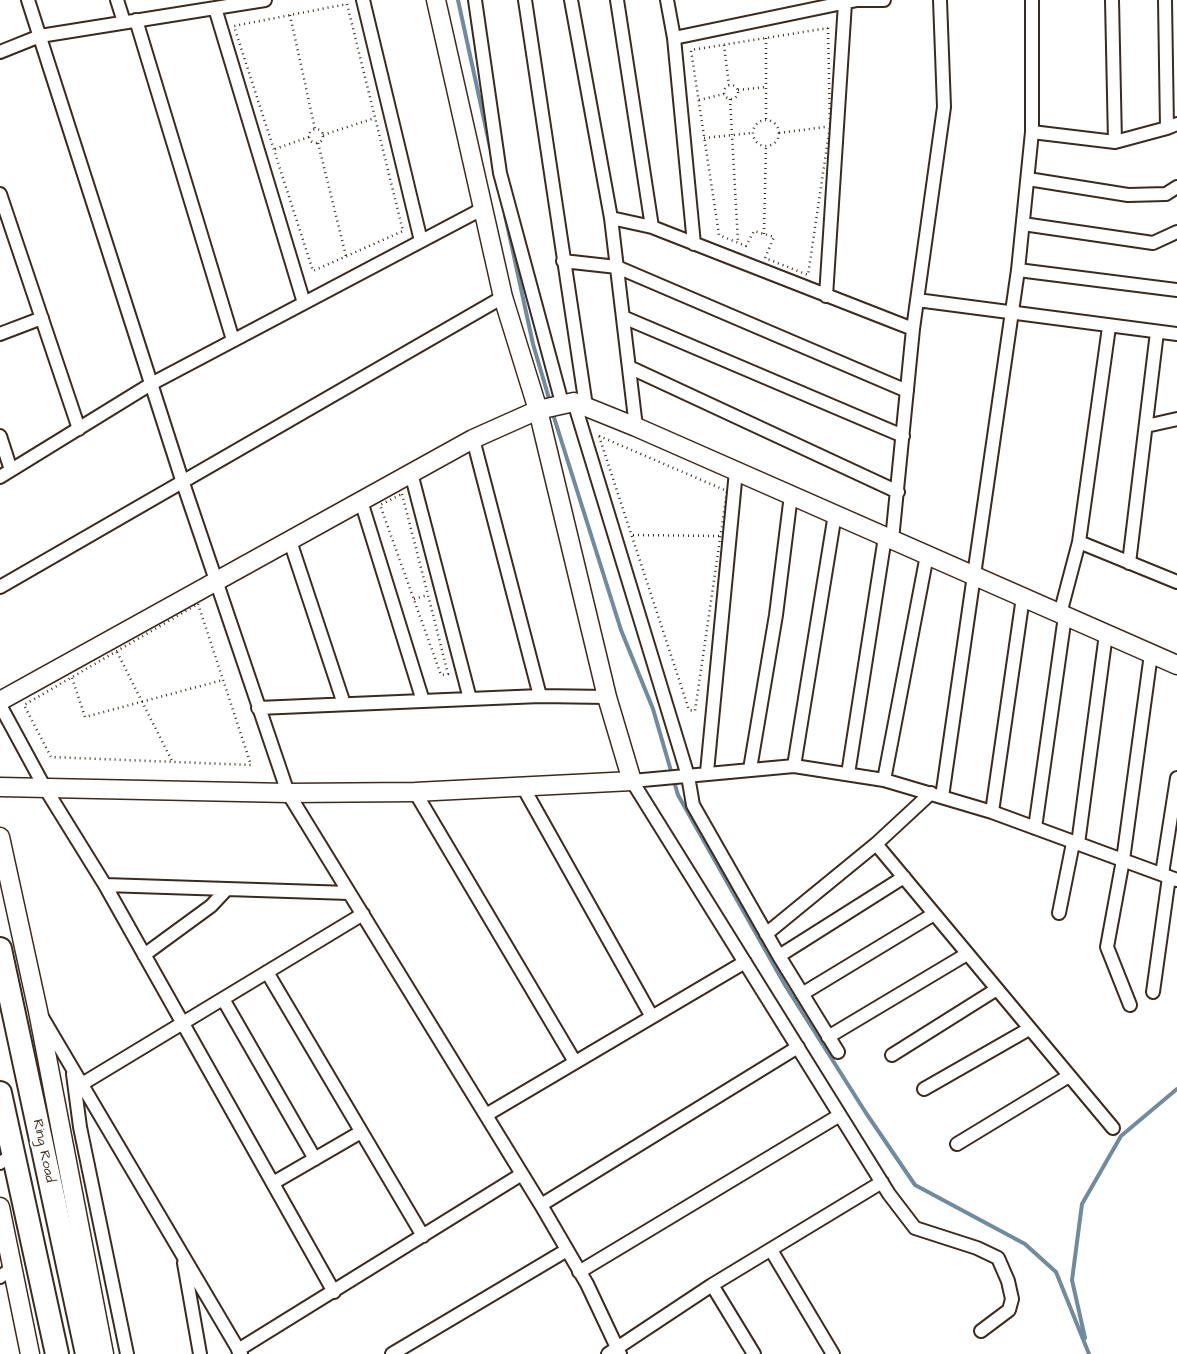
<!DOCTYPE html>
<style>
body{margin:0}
canvas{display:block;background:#fff}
</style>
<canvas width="1177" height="1354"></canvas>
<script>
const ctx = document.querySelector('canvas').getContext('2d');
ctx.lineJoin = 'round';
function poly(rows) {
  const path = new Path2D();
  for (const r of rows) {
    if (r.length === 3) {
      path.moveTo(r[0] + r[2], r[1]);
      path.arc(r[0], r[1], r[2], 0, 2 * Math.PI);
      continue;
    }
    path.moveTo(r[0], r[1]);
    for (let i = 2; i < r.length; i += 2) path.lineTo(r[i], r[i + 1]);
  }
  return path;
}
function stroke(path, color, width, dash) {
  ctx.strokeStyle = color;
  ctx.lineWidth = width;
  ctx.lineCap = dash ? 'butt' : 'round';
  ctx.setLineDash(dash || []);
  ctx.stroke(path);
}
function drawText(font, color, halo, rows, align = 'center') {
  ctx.font = font + ' "Architects Daughter",sans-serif';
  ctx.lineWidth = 5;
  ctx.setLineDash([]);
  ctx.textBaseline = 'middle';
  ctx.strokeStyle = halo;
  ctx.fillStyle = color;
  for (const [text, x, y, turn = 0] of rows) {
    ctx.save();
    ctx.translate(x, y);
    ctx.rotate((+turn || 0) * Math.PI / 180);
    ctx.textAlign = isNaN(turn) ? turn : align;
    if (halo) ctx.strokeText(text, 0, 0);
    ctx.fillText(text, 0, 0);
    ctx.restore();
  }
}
stroke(poly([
 [458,0,490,147],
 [505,215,533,344,550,402],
 [552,411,621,630,653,709,678,795,785,985,866,1113,915,1185,1025,1244,1056,1272,1089,1354],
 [1085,1338,1072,1280,1082,1204,1121,1136,1177,1089]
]), '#708a9e', 4);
const street = poly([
 [28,0,183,483,288,793,541,1205,587,1284,620,1354],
 [117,0,124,22],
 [363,0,421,241],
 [475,0,500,173,562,403],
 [525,0,586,406],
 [571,0,611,218,636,427],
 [617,0,652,227],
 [667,0,674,38,694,244],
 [1112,0,1115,142],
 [1165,0,1167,128],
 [215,8,304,303],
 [136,20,233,340],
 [674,38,857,0,884,0],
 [0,52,40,36,265,0],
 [1032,132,1115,142,1167,128,1177,124],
 [1028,179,1128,195,1166,194,1177,187],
 [0,194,79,429],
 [611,218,652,227,913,329],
 [1023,224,1153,243,1177,232],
 [563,261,617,267,907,391],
 [1018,270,1177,290],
 [826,296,845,3],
 [917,300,1177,334],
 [623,317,903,436],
 [0,334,42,318],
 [629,367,898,492],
 [574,402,688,776,693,805,779,956,838,1052],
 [1146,426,1177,419],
 [0,436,11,470],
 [473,439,540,696],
 [411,473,470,699],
 [0,477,151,384,482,209],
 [361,501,423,701],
 [892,540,913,329,944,107,940,0],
 [290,541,344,704],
 [1079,542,1177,582],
 [1129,563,1157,332],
 [0,587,503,297],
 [1060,614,1079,542,1109,327],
 [0,705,45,788,105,885,334,1292],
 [258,708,540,696,607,697],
 [794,766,835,514],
 [750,769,776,615,791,495],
 [707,772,736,471],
 [848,774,885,537],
 [884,780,927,555],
 [632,781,889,1194,915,1228,977,1248,998,1258,1008,1281,1012,1299,1009,1310,981,1331],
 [632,781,794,766,884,780,992,812,1177,880],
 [523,787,652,1017],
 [415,792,575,1062],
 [942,797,1018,270,1032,132,1032,0],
 [992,812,1023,597],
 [1035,828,1065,616],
 [876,844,1113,1128],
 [1078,844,1106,634],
 [1162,874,1177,778],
 [105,885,349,893],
 [1059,913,1073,843],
 [766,934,876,844,931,793],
 [144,955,211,906,226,890],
 [779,956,904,877],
 [267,972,423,1236],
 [1153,992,1169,877],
 [802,994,934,914],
 [223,999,315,1159],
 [1130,1005,1107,947,1123,860,1151,654],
 [42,1017,241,1354],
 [828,1037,967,954],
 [892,1055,997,989],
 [73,1074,80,1127,127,1354],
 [82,1084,363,914],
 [924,1089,1029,1029],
 [486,1115,745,962],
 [957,1144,1069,1076],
 [0,1163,13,1155],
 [273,1183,361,1132],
 [541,1205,798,1047],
 [771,1250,833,1354],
 [184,1263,200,1354],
 [579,1272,840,1115],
 [0,1277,12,1268],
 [712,1285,754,1354],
 [238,1350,522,1174],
 [392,1354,567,1250],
 [608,1354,712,1285,882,1182]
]);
const secondary = poly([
 [0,701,473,439,538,410,574,402,636,427,1177,665],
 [0,787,288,793,415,792,632,781,607,697,538,410,503,297,436,0],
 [0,837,38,1011,104,1354],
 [0,1207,30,1354]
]);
const highway = poly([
 [0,949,87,1354],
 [0,1093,57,1354]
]);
stroke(street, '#3b2a1e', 16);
stroke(secondary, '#3b2a1e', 21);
stroke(highway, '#3b2a1e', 26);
stroke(poly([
 [347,4,403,231,313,271,234,26,347,4],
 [290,15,315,129],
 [828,28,830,126,808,275,765,258,774,237,754,231,746,246,719,235,691,50,828,28],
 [766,38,766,119],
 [724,45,729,85],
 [731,92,7],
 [738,90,766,87],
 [730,99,738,242],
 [699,100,724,94],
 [766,133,13],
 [316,136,7],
 [779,133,825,127],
 [323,135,375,118],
 [704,138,752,133],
 [318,143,346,256],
 [275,149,309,137],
 [764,234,766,146],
 [599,436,727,491,695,711,689,710,599,436],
 [402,494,428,595,448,674,441,675,380,505,402,494],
 [633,535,719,536],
 [414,599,428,595],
 [198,604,251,765,51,757,24,705,198,604],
 [117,652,172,761],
 [72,678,85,717,223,680]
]), '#3b2a1e', 2.5, [1, 4]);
stroke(street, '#fff', 12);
stroke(secondary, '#fff', 18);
stroke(highway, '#fff', 22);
drawText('14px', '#3b2a1e', '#fff', [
 ["Ring Road",43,1151,78]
]);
</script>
